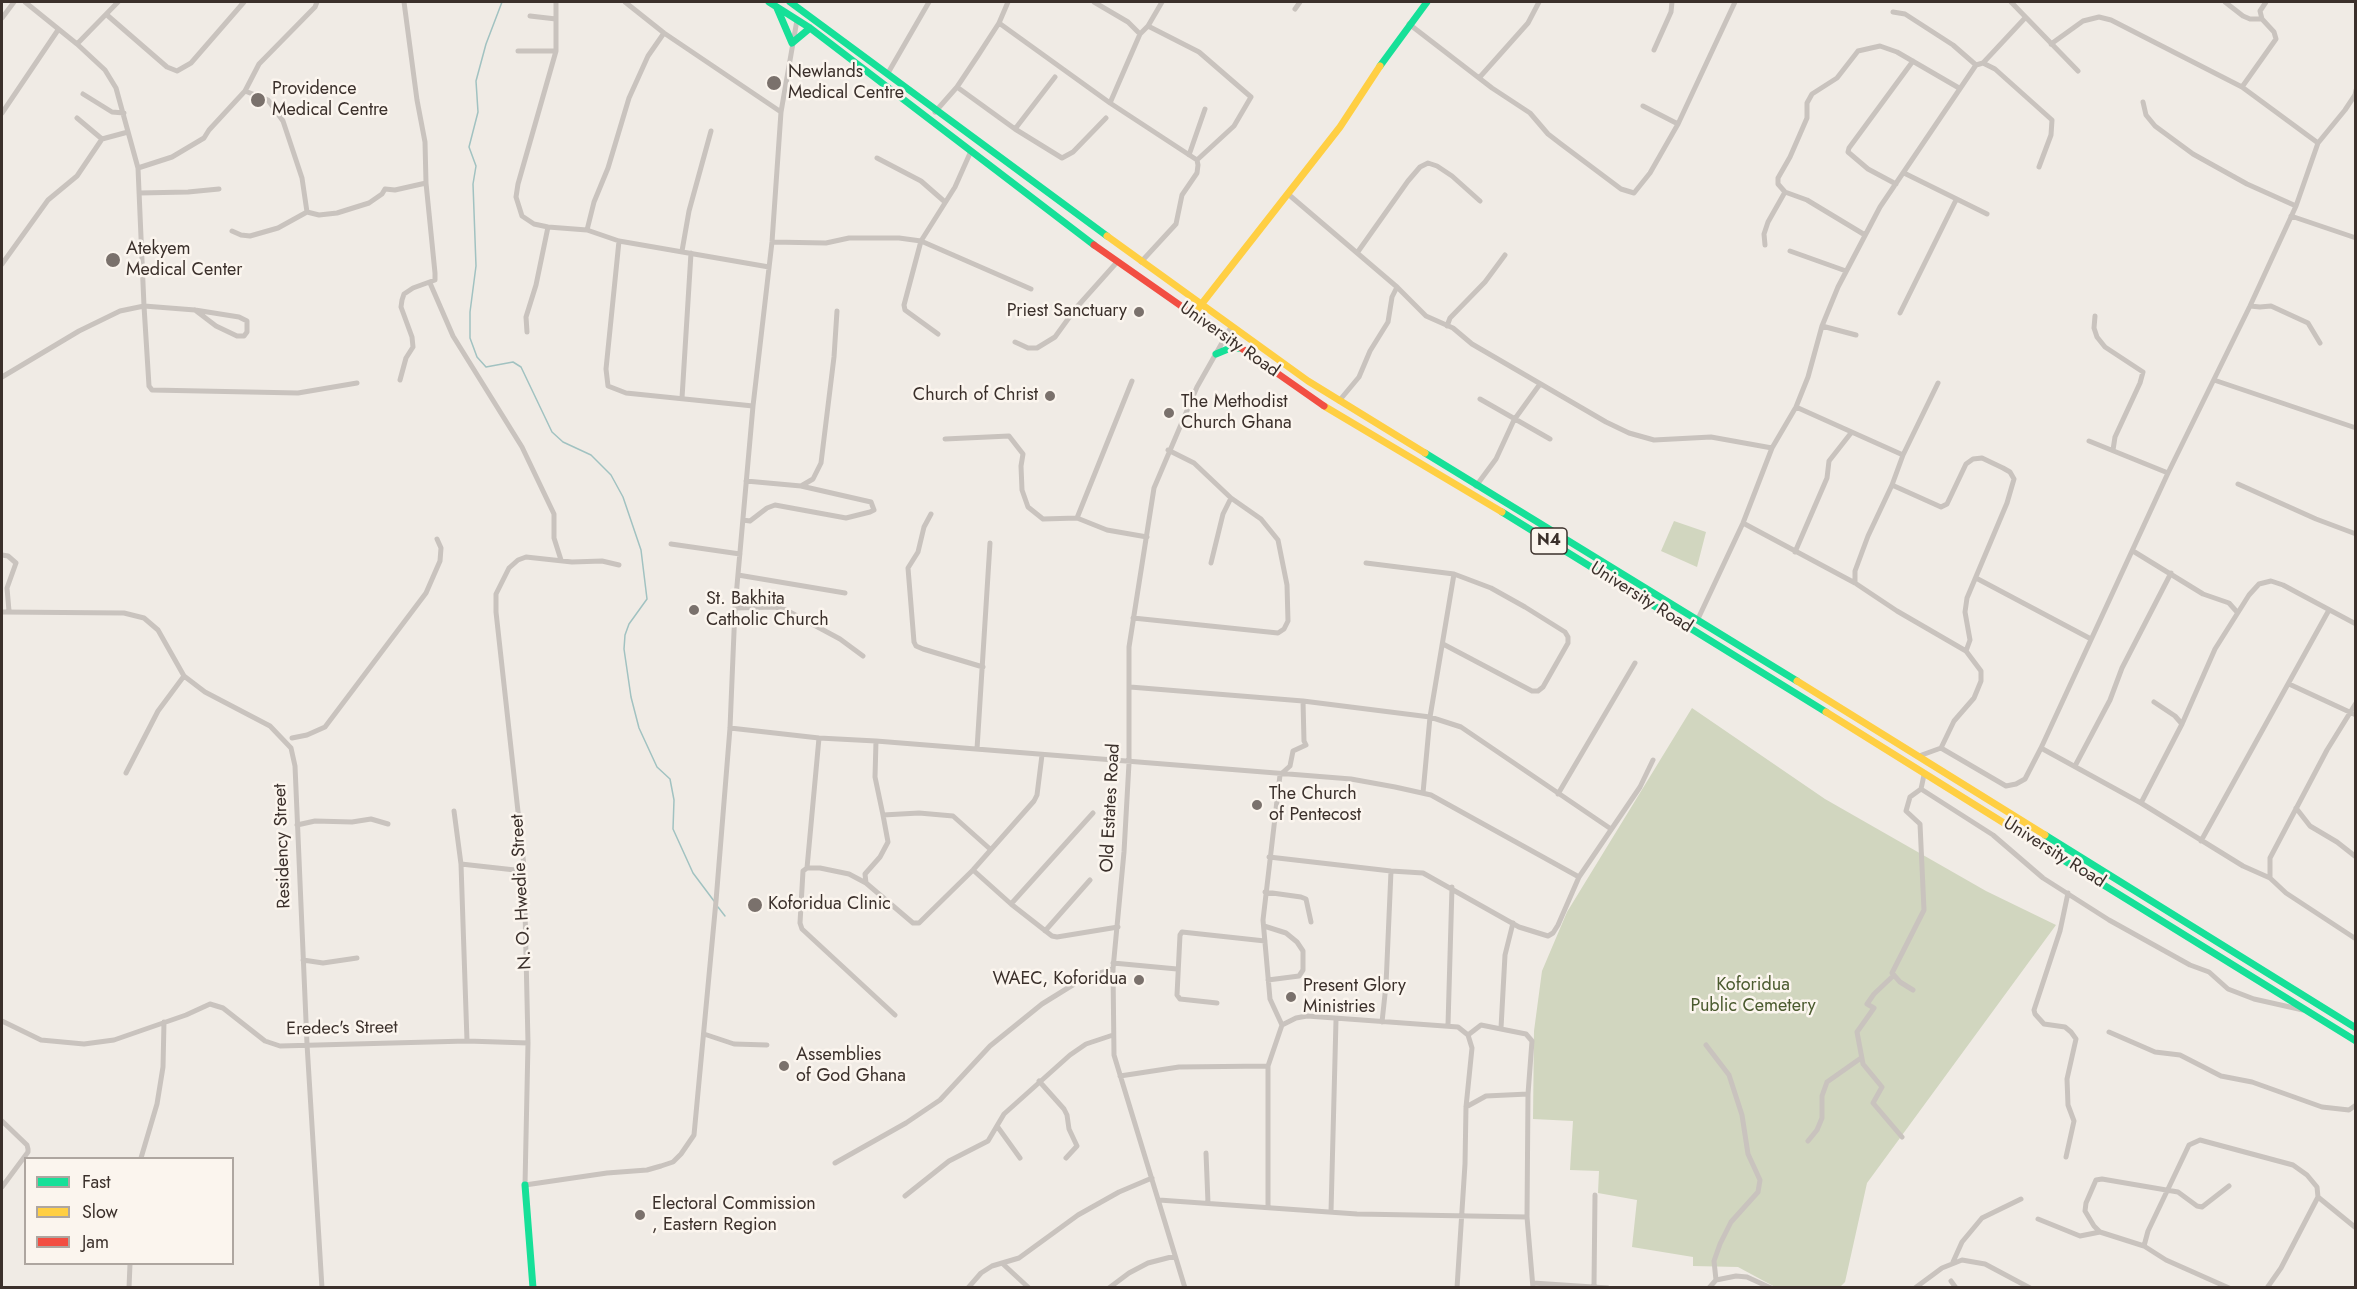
<!DOCTYPE html>
<style>
body{margin:0}
#map{position:relative;width:2357px;height:1289px;overflow:hidden;background:#f0ebe5;font-family:Jost,sans-serif}
canvas{display:block}
.frame{position:absolute;inset:0;border:3px solid #3b302b;pointer-events:none}
.legend{position:absolute;left:24px;top:1157px;width:210px;height:108px;box-sizing:border-box;background:#fbf5ee;border:2px solid #aea6a0;margin:0;padding:8px 10px;list-style:none;font-size:18px;color:#3b302b}
.legend li{display:flex;align-items:center;gap:12px;height:30px}
.legend b{width:30px;border:2px solid #aea6a0}
</style>
<div id="map">
<canvas width="2357" height="1289"></canvas>
<div class="frame"></div>
<ul class="legend">
<li><b style="height:8px;background:#16e098"></b>Fast</li>
<li><b style="height:8px;background:#ffcf43"></b>Slow</li>
<li><b style="height:8px;background:#f24e42"></b>Jam</li>
</ul>
</div>
<script>
const ctx = document.querySelector('canvas').getContext('2d');
ctx.lineJoin = 'round';
function fillPath(path, color) {
  ctx.fillStyle = color;
  ctx.fill(path, 'evenodd');
}
function poly(rows) {
  const path = new Path2D();
  for (const r of rows) {
    path.moveTo(r[0], r[1]);
    for (let i = 2; i < r.length; i += 2) path.lineTo(r[i], r[i + 1]);
  }
  return path;
}
function stroke(path, color, width, dash) {
  ctx.strokeStyle = color;
  ctx.lineWidth = width;
  ctx.lineCap = dash ? 'butt' : 'round';
  ctx.setLineDash(dash || []);
  ctx.stroke(path);
}
function drawText(font, color, halo, rows, align = 'center') {
  ctx.font = font + ' Jost,sans-serif';
  ctx.lineWidth = 5;
  ctx.setLineDash([]);
  ctx.textBaseline = 'middle';
  ctx.strokeStyle = halo;
  ctx.fillStyle = color;
  for (const [text, x, y, turn = 0] of rows) {
    ctx.save();
    ctx.translate(x, y);
    ctx.rotate((+turn || 0) * Math.PI / 180);
    ctx.textAlign = isNaN(turn) ? turn : align;
    if (halo) ctx.strokeText(text, 0, 0);
    ctx.fillText(text, 0, 0);
    ctx.restore();
  }
}
fillPath(poly([
 [1674,521,1706,532,1697,567,1661,551],
 [1692,708,1825,799,1986,891,2056,925,1867,1183,1845,1282,1840,1287,1775,1287,1738,1267,1693,1266,1693,1257,1632,1247,1637,1200,1598,1193,1599,1171,1570,1170,1573,1121,1533,1119,1534,1031,1542,971,1567,912]
]), '#d1d6bf');
stroke(poly([
 [502,2,486,44,476,81,478,112,469,147,476,166,473,184,476,266,470,312,470,338,477,357,486,367,513,362,521,367,552,432,563,442,591,455,611,475,623,497,641,550,647,599,629,624,625,635,624,649,631,697,639,728,657,767,670,779,674,800,673,829,693,873,714,901],
 [718,907,725,916]
]), '#a1c2c1', 1.5);
stroke(poly([
 [25,2,77,44,105,70,116,88,138,168,144,306,195,310,239,317,247,321,247,332,244,336,237,336,216,326,195,310],
 [556,2,556,51,518,184,516,197,522,216,534,224,548,227,587,230,619,241,769,267],
 [625,2,664,33,781,112],
 [1094,2,1128,22,1140,34],
 [2011,2,2078,71],
 [2225,2,2243,16,2250,19,2262,19],
 [1295,9,1300,2],
 [1893,12,1905,14,1953,45,1976,65],
 [107,15,167,67,177,71,191,63,244,2],
 [530,16,556,19],
 [2,18,14,2],
 [999,23,1110,103],
 [1409,24,1492,88,1530,113,1548,134,1561,144,1621,189,1634,193,1650,173,1678,124,1735,2],
 [1148,26,1199,52,1251,97,1234,126,1197,160],
 [77,44,118,2],
 [2051,44,2083,21,2099,17,2111,20,2242,87,2318,143,2296,206,2250,306,2168,473,2041,748,2141,803,2243,866,2270,878,2286,893,2356,939],
 [1654,50,1671,12,1672,2],
 [518,51,556,51],
 [1983,63,1995,69,2052,120,2051,135,2039,167],
 [888,73,929,2],
 [1479,78,1528,23,1539,2],
 [957,87,1015,129,1062,158,1073,152,1106,118],
 [2242,87,2276,39,2274,32,2262,19,2260,11,2266,2],
 [245,91,268,100,283,121,302,178,307,212],
 [83,94,112,112,124,113],
 [2143,102,2146,115,2155,126,2193,154,2247,184,2296,206],
 [1643,106,1678,124],
 [935,112,957,87,979,54,999,23,1008,2],
 [2,113,58,30],
 [77,118,102,139],
 [1015,129,1055,77],
 [2318,143,2345,110,2355,95,2356,90],
 [1189,155,1205,109],
 [877,158,921,181,945,202],
 [138,168,172,157,204,138,209,130,245,91,259,64,315,7,317,2],
 [1904,173,1987,214],
 [1896,184,1868,169,1848,152,1849,148,1913,61],
 [139,193,188,192,219,189],
 [1288,194,1397,287,1426,316,1453,328,1472,344,1606,422,1629,433,1654,440,1711,437,1772,448],
 [2291,216,2356,238],
 [587,230,594,202,608,168,629,98,648,56,664,33],
 [232,231,241,235,250,236,278,228,307,212,319,215,337,213,369,203,382,194,385,189,395,190,426,183],
 [1865,235,1807,200,1785,192,1778,184,1778,178,1790,157,1807,118,1807,103,1812,94,1837,78,1858,51,1880,46,1897,52,1959,88],
 [619,241,606,369,608,386,626,393,753,406],
 [772,242,826,243,849,238,899,238,921,241,1031,289],
 [1765,245,1764,234,1768,222,1785,192],
 [682,251,689,211,711,131],
 [1790,251,1846,271],
 [1357,253,1408,181,1420,167,1428,163,1437,166,1452,176,1480,201],
 [1141,262,1176,224,1182,195,1197,173,1198,165,1197,160,1110,103,1140,34,1148,26,1162,2],
 [2,264,48,200,77,176,102,139,128,132],
 [430,283,453,336,522,447,554,514,554,538,561,560],
 [2250,306,2260,307,2271,306,2308,323,2320,343],
 [1900,313,1956,200],
 [2095,316,2094,328,2097,337,2105,347,2143,372,2140,383,2115,437,2113,450],
 [1447,326,1450,318,1485,282,1505,255],
 [1822,326,1856,335],
 [527,332,526,317,536,285,548,227],
 [938,334,905,310,904,305,921,241,955,187,971,151],
 [1015,342,1028,348,1037,348,1055,337,1076,308,1118,261],
 [2,377,79,331,120,311,144,306,149,386,152,390,298,393,357,383],
 [400,380,406,358,413,347,412,337,401,307,402,300,404,294,413,288,435,280,435,273,426,183,425,142,417,100,404,2],
 [2214,380,2356,428],
 [1132,381,1077,518,1107,530,1147,537],
 [682,398,691,253],
 [1480,399,1550,439],
 [1339,401,1359,377,1370,351,1388,322,1392,297,1397,287],
 [1796,407,1903,455],
 [945,439,1009,436,1023,454,1021,466,1022,490,1028,507,1043,519,1077,518],
 [2089,441,2168,473],
 [1168,450,1194,463,1231,498,1223,514,1211,563],
 [2238,484,2316,519,2356,534],
 [1892,485,1941,507,1947,504,1966,464,1973,459,1982,458,2003,468,2010,472,2014,479,2007,503,1967,598,1965,612,1970,640,1966,651,1981,671,1981,681,1974,698,1954,721,1941,748],
 [801,486,813,479,821,463,834,357,837,311],
 [1476,486,1496,459,1514,420,1540,384],
 [931,514,924,527,918,552,908,568,914,642,916,646,923,649,983,667],
 [743,520,750,521,767,508,775,505,846,518,870,512,874,510,871,502,801,486,746,481],
 [1743,523,1855,583,1897,611,1966,651],
 [671,544,740,554],
 [2133,551,2203,594,2229,603,2237,612],
 [1795,552,1827,478,1829,461,1851,433],
 [2,555,8,556,16,563,7,588,9,611],
 [1366,563,1454,574,1491,588,1525,607,1565,632,1568,637,1568,643,1543,687,1538,691,1532,691,1443,644],
 [619,565,602,561,572,562,526,557,518,560,509,568,496,594,496,612,524,866,528,1043,525,1185,607,1173,647,1170,661,1166,673,1162,681,1154,694,1135,716,901,730,728,735,608,753,406,772,242,781,112,797,20],
 [738,575,845,593],
 [1976,578,2091,639],
 [1855,583,1855,571,1868,536,1892,485,1903,455,1938,383],
 [735,608,775,607,786,610,840,639,863,656],
 [2,612,124,613,144,618,158,630,184,676,205,692,270,726,291,748,295,766,307,1044,322,1288],
 [1133,618,1278,633,1284,629,1288,621,1287,585,1278,540,1261,519,1231,498],
 [1697,621,1743,523,1772,448,1796,407,1808,377,1822,326,1838,287,1880,207,1976,65,1983,63,2025,18],
 [2289,684,2356,715],
 [1130,687,1303,701,1430,717,1461,727,1611,829],
 [2154,702,2175,716,2182,724],
 [730,728,819,738,876,741,1351,779,1395,787,1431,795,1440,800,1579,877],
 [292,738,307,735,325,727,426,593,440,561,441,548,437,539],
 [876,741,875,777,883,815],
 [977,749,990,543],
 [1919,756,1941,748,2006,786,2016,784,2025,779,2041,748],
 [2075,766,2110,700,2122,668,2171,573],
 [126,773,158,711,184,676],
 [1921,789,1993,835,2043,878,2109,920,2190,965,2209,972,2228,989,2254,999,2303,1010],
 [1423,793,1430,717,1454,574],
 [1558,794,1635,663],
 [2141,803,2182,724,2215,649,2249,595,2259,584,2271,581,2283,585,2356,624],
 [2296,808,2310,826,2337,842,2356,857],
 [454,811,461,864,467,1041],
 [297,825,315,821,352,822,371,819,388,824],
 [2201,841,2329,610],
 [1269,857,1391,871,1423,873,1519,927,1548,936,1553,933,1558,925,1579,877,1640,787,1653,760],
 [461,864,524,871],
 [807,868,819,738],
 [973,870,1011,904,1052,936,1057,937,1118,927],
 [2270,878,2270,858,2327,750,2356,703],
 [866,883,865,874,880,857,888,842,883,815,919,813,953,816,990,849],
 [1265,892,1301,897,1306,899,1311,922],
 [1011,904,1093,813],
 [1264,926,1286,933,1297,942,1303,951,1303,970,1299,976,1268,980],
 [1045,931,1090,880],
 [303,960,323,963,357,958],
 [1113,963,1177,969],
 [1894,975,1874,994,1867,1004,1874,1008,1857,1032,1863,1064,1882,1087,1873,1103,1902,1137],
 [1913,990,1900,982,1892,973,1924,910,1920,824,1906,811,1910,797,1921,789,1924,775],
 [1217,1003,1180,999,1177,995,1180,935,1182,932,1265,941],
 [895,1015,802,929,800,923,803,871,807,868,820,868,849,874,866,883,913,923,919,923,973,870,1034,801,1037,795,1042,755],
 [2,1021,41,1040,84,1044,114,1040,186,1015,210,1004,223,1008,265,1041,280,1046,467,1041,528,1043],
 [1382,1022,1386,985,1391,871],
 [1282,1025,1270,999,1263,920,1280,775,1290,766,1293,751,1306,745,1304,741,1303,701],
 [1448,1025,1452,887],
 [1501,1028,1505,955,1513,923],
 [2109,1032,2155,1052,2180,1055,2221,1076,2252,1082,2322,1107,2349,1110,2356,1105],
 [704,1034,734,1044,767,1045],
 [1468,1035,1481,1025,1526,1034,1532,1041,1528,1094,1527,1217,1533,1288],
 [1706,1045,1729,1075,1742,1115,1748,1154,1760,1180,1758,1192,1731,1222,1720,1244,1714,1261,1716,1280],
 [1120,1076,1179,1067,1268,1066],
 [1039,1081,1064,1109,1067,1115,1069,1129,1077,1146,1066,1158],
 [1466,1107,1486,1096,1528,1094],
 [2,1121,27,1145,28,1149,28,1152,2,1187],
 [997,1126,1020,1158],
 [1808,1141,1817,1130,1822,1118,1822,1096,1827,1082,1861,1058],
 [1206,1153,1208,1203],
 [2066,1157,2074,1121,2068,1105,2067,1079,2076,1039,2071,1032,2065,1027,2044,1024,2035,1014,2034,1010,2060,931,2068,893],
 [141,1158,157,1104,163,1067,164,1022],
 [835,1163,906,1123,940,1100,990,1046,1042,1004,1084,978,1113,969],
 [905,1196,949,1161,988,1141,1004,1114,1070,1055,1086,1044,1113,1035],
 [1159,1200,1357,1214,1527,1217],
 [1268,1207,1268,1066,1282,1025,1296,1018,1307,1016,1458,1027,1468,1035,1472,1048,1466,1107,1465,1164,1457,1288],
 [1331,1212,1336,1020],
 [2038,1219,2080,1236,2100,1232],
 [2144,1246,2100,1232,2094,1226,2085,1211,2086,1203,2096,1180,2102,1179,2178,1192,2197,1206,2202,1207,2229,1186],
 [1953,1262,1962,1242,1982,1218,2021,1199],
 [1003,1264,1029,1288],
 [1951,1281,1956,1288],
 [1533,1283,1608,1288],
 [1594,1286,1595,1195],
 [129,1288,130,1264],
 [968,1288,981,1273,992,1266,1019,1258,1078,1215,1119,1192,1152,1178],
 [1109,1288,1129,1273,1148,1263,1175,1256],
 [1185,1288,1114,1055,1113,969,1124,852,1129,763,1129,647,1154,488,1197,387,1231,327],
 [1709,1288,1716,1280,1736,1276,1747,1277,1771,1288],
 [1915,1288,1942,1268,1962,1260,1985,1264,2030,1288],
 [2229,1288,2166,1260,2144,1246,2148,1231,2189,1145,2200,1140,2293,1165,2307,1175,2317,1187,2318,1197],
 [2267,1288,2281,1268,2318,1197,2356,1228]
]), '#c9c3be', 5);
stroke(poly([
 [769,2,810,28,1094,245],
 [790,2,1107,236],
 [777,8,792,43,810,28],
 [1380,66,1427,2],
 [1216,354,1228,349,1240,348],
 [1425,453,1797,681],
 [1502,512,1826,712],
 [2045,835,2356,1028],
 [2060,858,2356,1041],
 [525,1185,533,1288]
]), '#16e098', 7);
stroke(poly([
 [1107,236,1308,381,1425,453],
 [1193,315,1340,127,1380,66],
 [1324,406,1502,512],
 [1797,681,2045,835],
 [1826,712,2060,858]
]), '#ffcf43', 7);
stroke(poly([
 [1094,245,1324,406]
]), '#f24e42', 7);
for (const [x, y, r, color] of [
 [774,83,8,"#7a716c"],
 [258,100,8,"#7a716c"],
 [113,260,8,"#7a716c"],
 [1139,312,6,"#7a716c"],
 [1050,396,6,"#7a716c"],
 [1169,413,6,"#7a716c"],
 [694,610,6,"#7a716c"],
 [1257,805,6,"#7a716c"],
 [755,905,8,"#7a716c"],
 [1139,980,6,"#7a716c"],
 [1291,997,6,"#7a716c"],
 [784,1066,6,"#7a716c"],
 [640,1215,6,"#7a716c"]
]) {
  const dot = new Path2D();
  dot.arc(x, y, r, 0, 2 * Math.PI);
  ctx.fillStyle = color;
  ctx.fill(dot);
  stroke(dot, '#fbf5ee', 2);
}
for (const [x, y, w] of [
 [1549,541,36]
]) {
  const box = new Path2D();
  box.roundRect(x - w / 2, y - 13, w, 26, 4.5);
  ctx.fillStyle = '#fbf5ee';
  ctx.fill(box);
  stroke(box, '#3b302b', 1.5);
}
drawText('bold 16px', '#3b302b', null, [
 ["N4",1549,541]
]);
drawText('18px', '#3b302b', '#fbf5ee', [
 ["Newlands",788,73],
 ["Medical Centre",788,94],
 ["Providence",272,90],
 ["Medical Centre",272,111],
 ["Atekyem",126,250],
 ["Medical Center",126,271],
 ["Priest Sanctuary",1127,312,"right"],
 ["Church of Christ",1038,396,"right"],
 ["The Methodist",1181,403],
 ["Church Ghana",1181,424],
 ["St. Bakhita",706,600],
 ["Catholic Church",706,621],
 ["The Church",1269,795],
 ["of Pentecost",1269,816],
 ["Koforidua Clinic",768,905],
 ["WAEC, Koforidua",1127,980,"right"],
 ["Present Glory",1303,987],
 ["Ministries",1303,1008],
 ["Assemblies",796,1056],
 ["of God Ghana",796,1077],
 ["Electoral Commission",652,1205],
 [", Eastern Region",652,1226]
], 'left');
drawText('18px', '#3b302b', '#fbf5ee', [
 ["University Road",1229,340,35],
 ["University Road",1641,598,32],
 ["Old Estates Road",1111,808,-87],
 ["Residency Street",283,846,-92],
 ["University Road",2054,853,32],
 ["N. O. Hwedie Street",522,892,-93],
 ["Eredec's Street",342,1029,-1]
]);
drawText('18px', '#4a5a2e', '#fbf5ee', [
 ["Koforidua",1753,986],
 ["Public Cemetery",1753,1007]
]);
</script>
